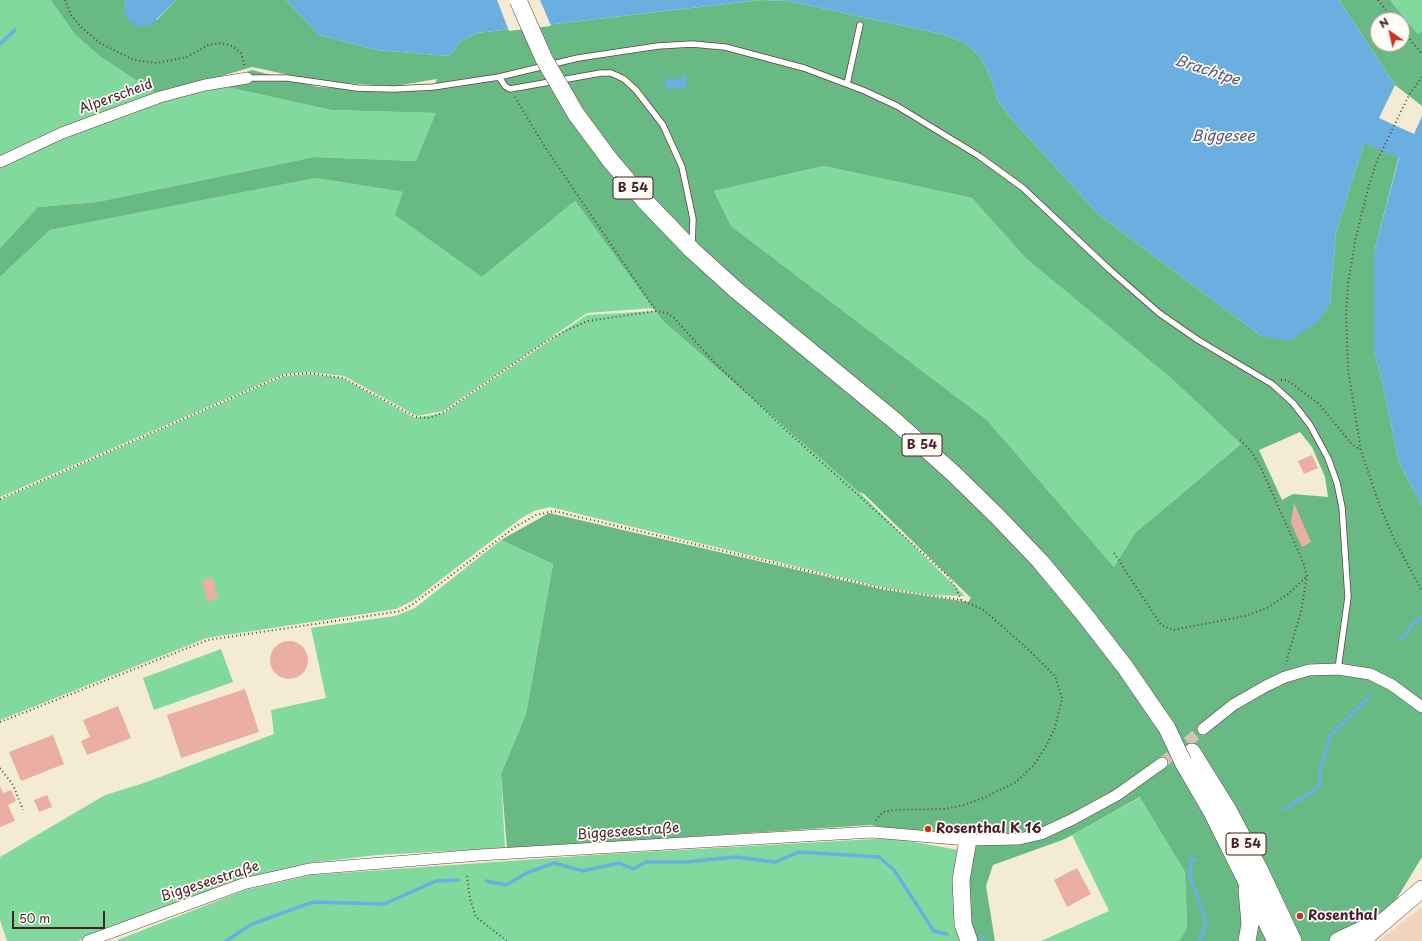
<!DOCTYPE html>
<meta charset="utf-8">
<style>
body{margin:0}
#map{position:relative;width:1422px;height:941px;overflow:hidden;background:#f4ebd5;font-family:"Playpen Sans",sans-serif}
canvas{display:block}
.north{position:absolute;left:1370px;top:12px;width:40px;height:40px;box-sizing:border-box;background:#fdfcf7;border:1px solid #b5a4a5;border-radius:50%;rotate:326deg;font-size:11px;font-weight:700;line-height:16px;text-align:center;color:#4a1f2b}
.north::after{content:'';display:block;margin:auto;width:14px;height:18px;background:#c8321e;clip-path:polygon(50% 0,100% 100%,50% 72%,0 100%)}
.scale{position:absolute;left:12px;top:911px;width:93px;height:18px;box-sizing:border-box;border:2px solid #4a1f2b;border-top:0;padding-left:5px;font-size:12px;line-height:14px;white-space:nowrap;color:#4a1f2b;-webkit-text-stroke:3px #fdfcf7;paint-order:stroke}
</style>
<div id="map">
<canvas width="1422" height="941"></canvas>
<div class="north">N</div>
<div class="scale">50 m</div>
</div>
<script>
const ctx = document.querySelector('canvas').getContext('2d');
ctx.lineJoin = 'round';
function fillPath(path, color) {
  ctx.fillStyle = color;
  ctx.fill(path, 'evenodd');
}
function poly(rows) {
  const path = new Path2D();
  for (const r of rows) {
    if (r.length === 3) {
      path.moveTo(r[0] + r[2], r[1]);
      path.arc(r[0], r[1], r[2], 0, 2 * Math.PI);
      continue;
    }
    path.moveTo(r[0], r[1]);
    for (let i = 2; i < r.length; i += 2) path.lineTo(r[i], r[i + 1]);
  }
  return path;
}
function stroke(path, color, width, dash) {
  ctx.strokeStyle = color;
  ctx.lineWidth = width;
  ctx.lineCap = dash ? 'butt' : 'round';
  ctx.setLineDash(dash || []);
  ctx.stroke(path);
}
function drawText(font, color, halo, rows, align = 'center') {
  ctx.font = font + ' "Playpen Sans",sans-serif';
  ctx.lineWidth = 3.5;
  ctx.setLineDash([]);
  ctx.textBaseline = 'middle';
  ctx.strokeStyle = halo;
  ctx.fillStyle = color;
  for (const [text, x, y, turn = 0] of rows) {
    ctx.save();
    ctx.translate(x, y);
    ctx.rotate((+turn || 0) * Math.PI / 180);
    ctx.textAlign = isNaN(turn) ? turn : align;
    if (halo) ctx.strokeText(text, 0, 0);
    ctx.fillText(text, 0, 0);
    ctx.restore();
  }
}
fillPath(poly([
 [1422,907,1422,941,1378,941]
]), '#f3d4bf');
fillPath(poly([
 [0,0,51,0,101,57,158,95,0,161],
 [1390,0,1422,0,1422,31,1419,35],
 [213,84,331,110,437,113,416,161,314,157,97,202,38,207,0,248,0,164,113,113],
 [824,166,972,198,1027,258,1172,379,1241,444,1135,533,1114,567,987,420,731,226,714,191],
 [316,178,403,192,482,277,575,201,654,308,587,313,443,411,417,416,344,376,309,372,284,374,0,497,0,277,50,230],
 [655,311,662,320,859,492,965,596,932,595,885,588,550,507,534,511,520,519,414,600,396,609,207,638,0,720,0,500,284,376,308,374,342,378,415,418,444,413,587,315],
 [501,540,553,564,526,714,501,774,505,848,377,855,309,863,240,880,78,941,7,941,0,920,0,857,105,795,144,783,274,734,271,710,326,698,311,628,395,616,415,608],
 [221,649,233,682,154,710,143,678],
 [1141,797,1185,872,1187,928,1179,941,1041,941,1109,911,1072,835],
 [891,838,959,850,960,941,115,941,245,890,311,875,608,854]
]), '#82d99e');
fillPath(poly([
 [51,0,126,0,124,5,157,20,176,0,286,0,319,35,377,50,449,56,461,41,477,33,760,0,789,1,941,34,963,42,979,55,989,73,998,101,1009,116,1099,215,1059,239,1099,215,1261,336,1330,305,1336,232,1364,143,1399,156,1374,252,1374,351,1382,381,1399,462,1422,506,1422,857,1371,941,1179,941,1187,928,1185,872,1140,797,1065,839,993,865,986,886,995,941,960,941,964,841,870,825,507,849,501,774,526,714,553,564,501,540,549,513,885,590,968,602,971,598,864,494,859,492,662,320,575,201,482,277,395,215,403,192,316,178,50,230,0,277,0,248,38,207,97,202,314,157,416,161,436,113,331,110,213,84,252,70,318,87,396,91,435,84,437,79,395,86,322,82,252,67,158,95,101,57,75,34],
 [824,166,972,198,1026,258,1172,379,1241,444,1135,533,1114,567,987,420,731,226,714,191],
 [1300,432,1312,447,1325,477,1328,497,1293,494,1282,500,1259,450],
 [1339,0,1390,0,1418,34,1422,31,1422,106,1395,85],
 [1378,20,1402,20,1402,44,1378,44]
]), '#69b985');
fillPath(poly([
 [126,0,176,0,151,25,138,27,129,21,124,13,124,5],
 [286,0,1339,0,1395,85,1379,118,1414,134,1422,116,1422,506,1399,462,1382,381,1374,351,1374,252,1399,158,1364,143,1336,232,1330,305,1316,323,1290,341,1261,336,1099,215,1009,116,998,101,989,73,979,55,963,42,941,34,789,1,760,0,477,33,461,41,449,56,377,50,319,35],
 [682,75,686,75,687,88,665,89,665,79,682,79]
]), '#6bafe1');
fillPath(poly([
 [497,0,540,0,551,26,509,31]
]), '#f4ebd5');
stroke(poly([
 [0,44,15,30],
 [1401,639,1415,622,1422,617],
 [1283,810,1319,787,1321,768,1330,736,1369,697],
 [1196,859,1191,860,1190,877,1206,922,1200,941],
 [486,881,506,885,527,873,554,863,583,871,619,863,633,869,646,862,685,862,736,857,775,862,799,852,879,857,894,870,934,931,947,934],
 [981,938,984,941],
 [226,941,252,924,313,902,384,904,436,881,458,880]
]), '#6bafe1', 3.5);
fillPath(poly([
 [1312,455,1318,468,1304,474,1298,461],
 [1294,503,1311,542,1302,547,1291,523],
 [212,577,218,598,208,602,202,580],
 [289,660,19],
 [245,689,259,732,181,758,167,715],
 [118,706,131,738,87,755,81,741,90,737,83,720],
 [53,735,64,764,21,781,9,752],
 [0,786,3,793,11,790,16,801,8,805,15,821,0,827],
 [47,795,52,807,39,812,34,800],
 [1077,868,1091,894,1067,907,1054,880]
]), '#eaaea3');
stroke(poly([
 [1162,763,1203,729]
]), '#d2c2b3', 11, [11, 5.5]);
const lane = poly([
 [499,77,505,86,510,89,601,73,611,73,624,79,636,90,663,125,682,167,693,219,692,246],
 [247,78,287,78,357,88,394,89,433,87,499,77,578,58,658,46,692,44,725,47,804,68,865,91,897,106,979,156,1023,188,1110,270,1159,313,1198,340,1272,384,1293,403,1310,425,1328,458,1337,483,1342,507,1348,597,1338,669],
 [847,84,860,25]
]);
const street = poly([
 [0,162,62,133,160,97,205,85,247,78],
 [1203,729,1233,705,1266,686,1285,677,1309,670,1338,669,1370,674,1392,685,1422,707],
 [88,941,243,884,309,869,479,855,872,832,968,840,1019,839,1041,834,1073,819,1117,795,1162,763]
]);
const primary = poly([
 [576,114,610,160,644,200,692,250,736,290,895,421,954,474,997,516,1040,561,1084,614,1125,667,1167,728],
 [1192,752,1228,810,1259,869,1293,941],
 [1183,762,1212,812,1276,941],
 [968,840,961,880,963,924,969,941],
 [1247,941,1250,924,1247,890],
 [1338,941,1372,925],
 [1361,941,1422,889]
]);
stroke(lane, '#643e44', 7);
stroke(street, '#643e44', 12);
stroke(primary, '#643e44', 18);
stroke(poly([
 [65,0,71,15,81,27,100,43,134,60,157,63,187,57,208,45,221,43,232,46,241,53,245,67],
 [1378,0,1394,20],
 [1402,30,1422,54],
 [1422,77,1409,95,1376,163,1368,189,1355,241,1348,284,1346,314,1348,369,1361,451,1378,501,1393,537,1422,591],
 [515,97,543,144,656,311],
 [1281,380,1287,380,1318,403,1351,443,1360,450],
 [1240,440,1251,451,1261,468,1303,562,1307,576,1301,612,1288,655,1286,665],
 [0,499,284,375,308,373,343,378,416,417,429,418,444,412,545,342,565,331,588,321,656,311,667,313,674,318,715,363,787,431,947,575,956,588,961,600],
 [1114,553,1161,625,1173,630,1245,616,1267,608,1287,595,1307,576],
 [0,722,208,640,401,611,413,604,515,527,536,515,554,511,885,589,961,600,984,610,1030,651,1055,676,1062,698,1055,728,1045,748,1034,765,1016,782,983,798,964,805,945,809,892,810,883,812,875,821],
 [0,768,13,785,23,810],
 [467,876,470,899,476,917,507,941]
]), '#643e44', 2, [1, 3]);
stroke(lane, '#fff', 5.5);
stroke(street, '#fff', 11);
stroke(primary, '#fff', 17);
const primaryBridge = poly([
 [518,0,544,59,576,114],
 [1167,728,1183,762]
]);
stroke(primaryBridge, '#643e44', 18, []);
stroke(primaryBridge, '#fff', 17);
for (const [x, y, r, color] of [
 [928,829,4,"#c8321e"],
 [1300,916,4,"#c8321e"]
]) {
  const dot = new Path2D();
  dot.arc(x, y, r, 0, 2 * Math.PI);
  ctx.fillStyle = color;
  ctx.fill(dot);
  stroke(dot, '#fdfcf7', 1.5);
}
for (const [x, y, w] of [
 [633,188,40],
 [922,445,40],
 [1246,844,40]
]) {
  const box = new Path2D();
  box.roundRect(x - w / 2, y - 11, w, 22, 3);
  ctx.fillStyle = '#fdfcf7';
  ctx.fill(box);
  stroke(box, '#4a1f2b', 1);
}
drawText('bold 13px', '#4a1f2b', null, [
 ["B 54",633,188],
 ["B 54",922,445],
 ["B 54",1246,844]
]);
drawText('14px', '#4a1f2b', '#fdfcf7', [
 ["Alperscheid",116,97,-20],
 ["Biggeseestraße",628,832,-4],
 ["Biggeseestraße",210,882,-18]
]);
drawText('bold 14px', '#4a1f2b', '#fdfcf7', [
 ["Rosenthal K 16",936,829],
 ["Rosenthal",1308,916]
], 'left');
drawText('italic 15px', '#575974', '#fdfcf7', [
 ["Brachtpe",1207,71,18],
 ["Biggesee",1223,137]
]);
</script>
